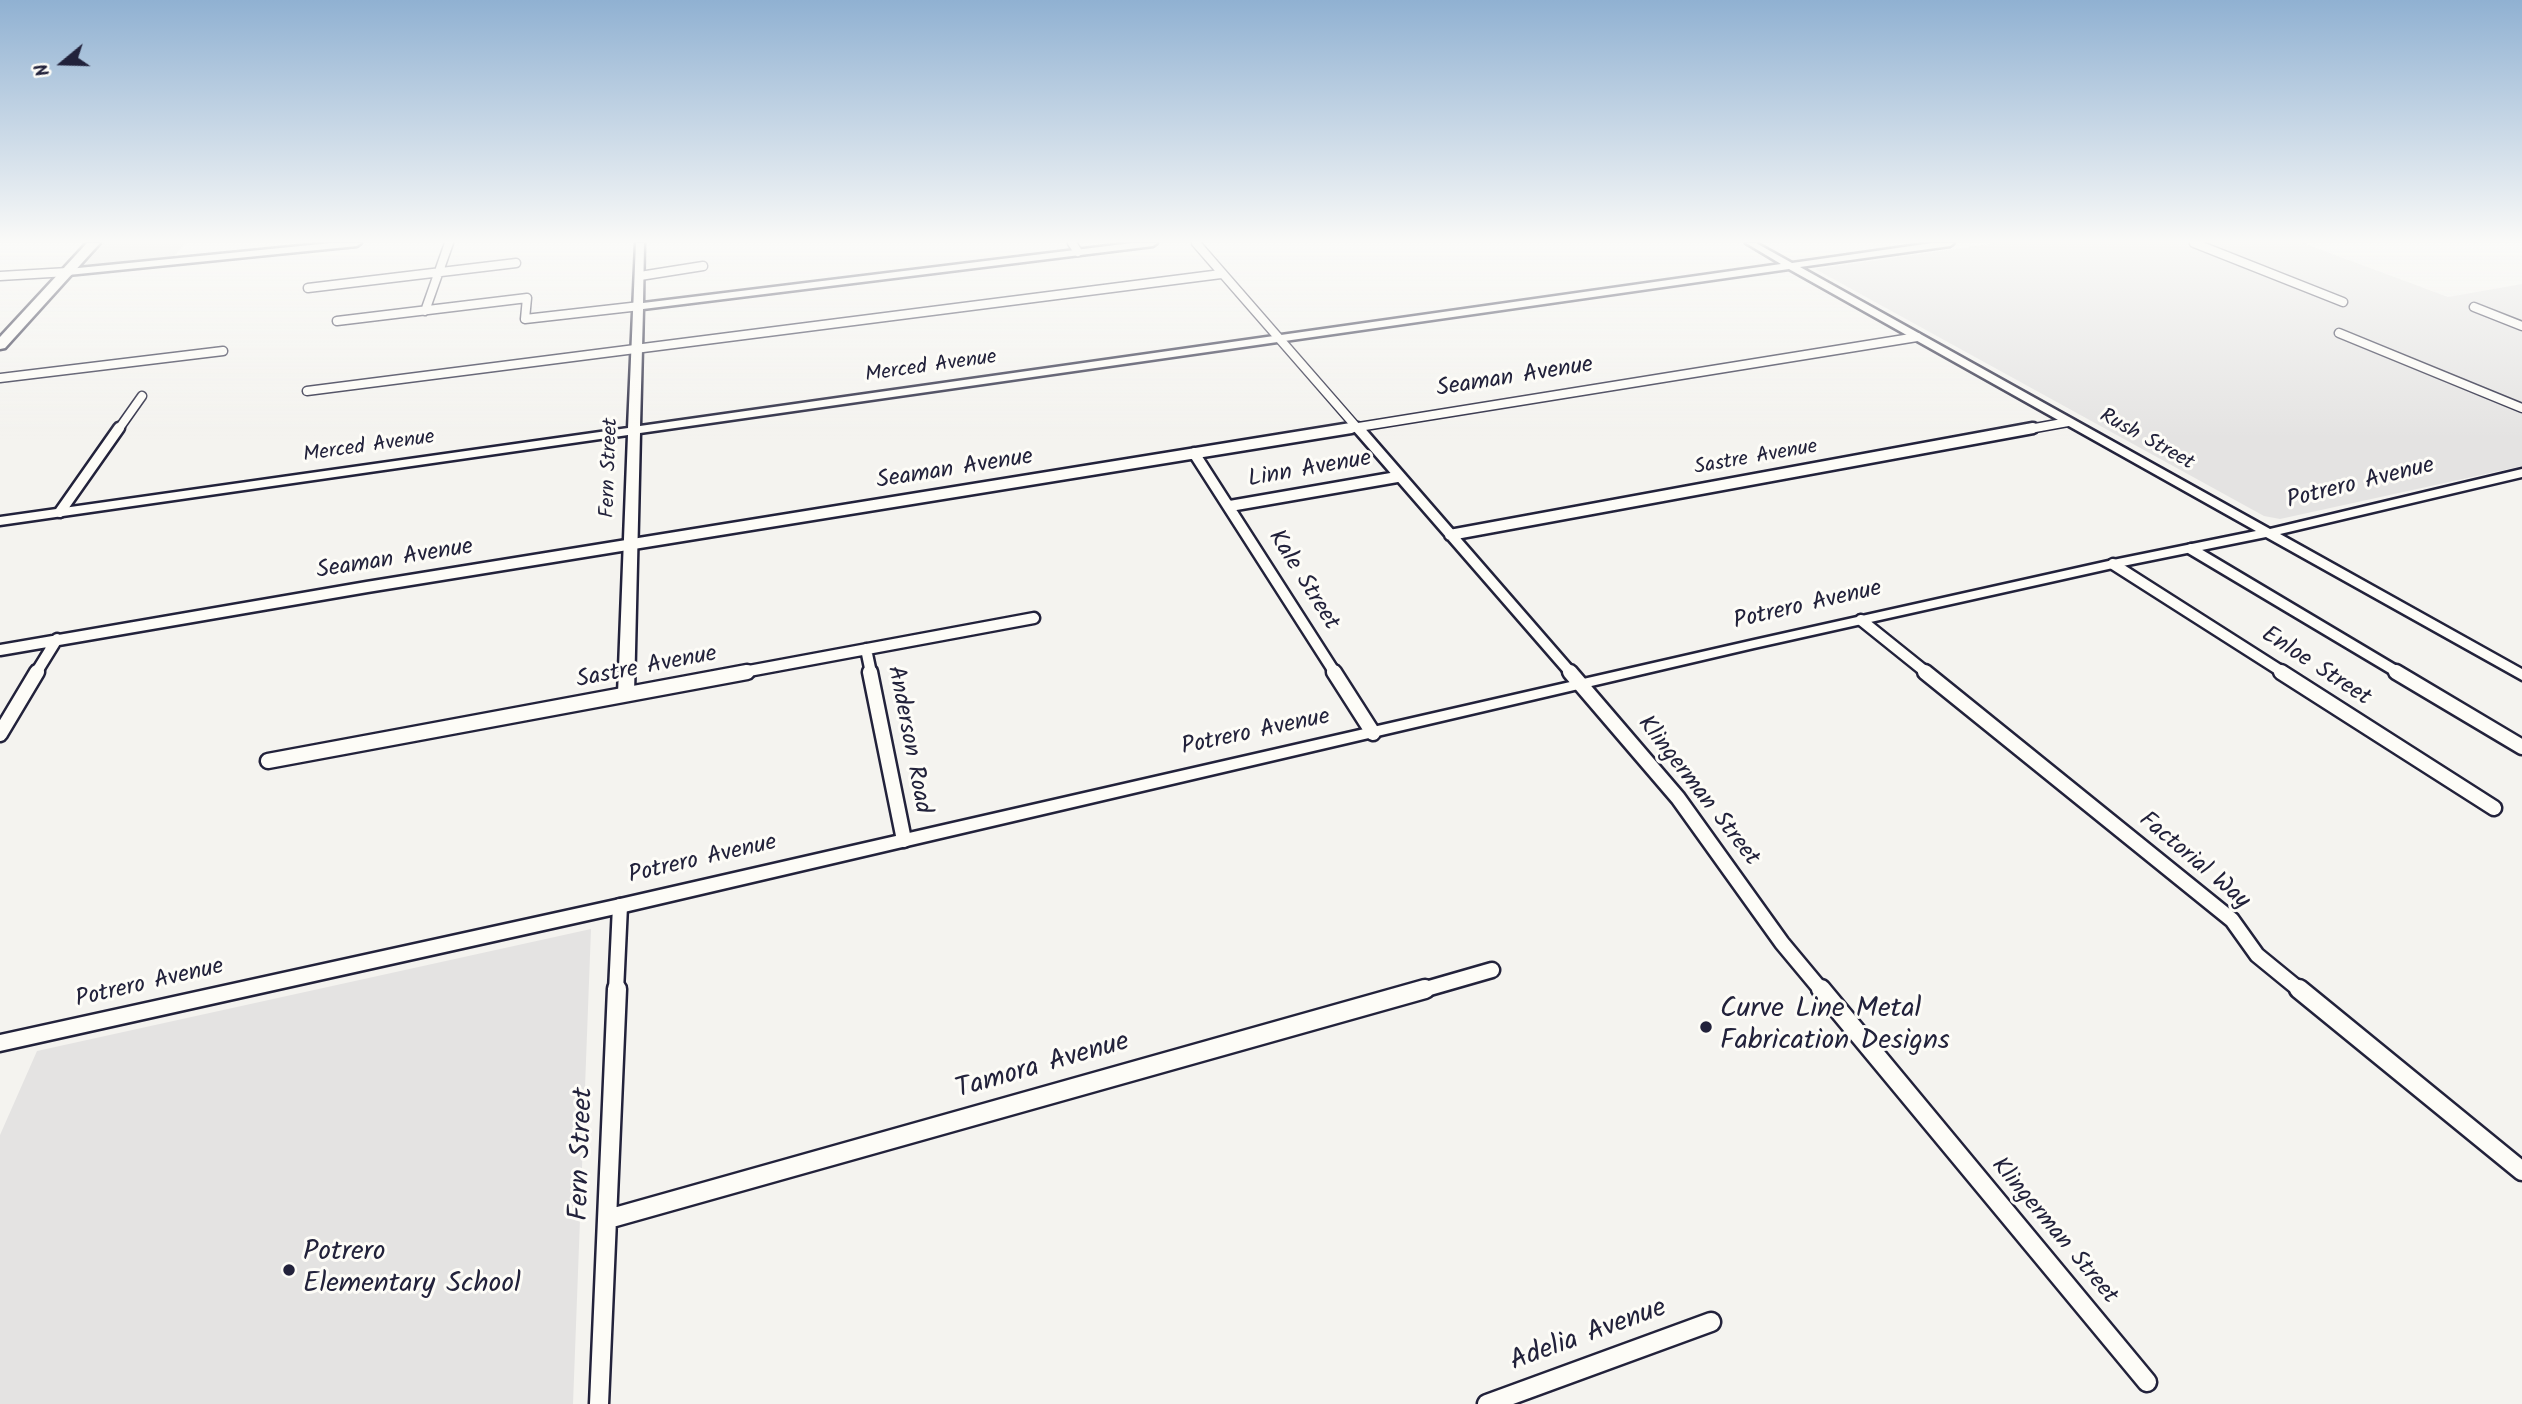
<!DOCTYPE html>
<style>
body{margin:0}
#map{position:relative;width:2522px;height:1404px;overflow:hidden;background:#f4f3ef;font-family:Kalam,sans-serif}
canvas{display:block}
.north{position:absolute;left:28px;top:28px;width:70px;height:70px;-webkit-text-stroke:5px #fdfcf7;paint-order:stroke;rotate:251deg;font-size:19px;font-weight:700;line-height:28px;text-align:center;color:#22223b}
.north::after{content:'';display:block;margin:auto;width:24px;height:32px;background:#22223b;clip-path:polygon(50% 0,100% 100%,50% 72%,0 100%)}
</style>
<div id="map">
<canvas width="2522" height="1404"></canvas>
<div class="north">N</div>
</div>
<script>
const ctx = document.querySelector('canvas').getContext('2d');
ctx.lineJoin = 'round';
function fillPath(path, color) {
  ctx.fillStyle = color;
  ctx.fill(path, 'evenodd');
}
function poly(rows) {
  const path = new Path2D();
  for (const r of rows) {
    path.moveTo(r[0], r[1]);
    for (let i = 2; i < r.length; i += 2) path.lineTo(r[i], r[i + 1]);
  }
  return path;
}
function stroke(path, color, width, dash) {
  ctx.strokeStyle = color;
  ctx.lineWidth = width;
  ctx.lineCap = dash ? 'butt' : 'round';
  ctx.setLineDash(dash || []);
  ctx.stroke(path);
}
function drawText(font, color, halo, rows, align = 'center') {
  ctx.font = font + ' Kalam,sans-serif';
  ctx.lineWidth = 6;
  ctx.setLineDash([]);
  ctx.textBaseline = 'middle';
  ctx.strokeStyle = halo;
  ctx.fillStyle = color;
  for (const [text, x, y, turn = 0] of rows) {
    ctx.save();
    ctx.translate(x, y);
    ctx.rotate((+turn || 0) * Math.PI / 180);
    ctx.textAlign = isNaN(turn) ? turn : align;
    if (halo) ctx.strokeText(text, 0, 0);
    ctx.fillText(text, 0, 0);
    ctx.restore();
  }
}
fillPath(poly([
 [104,243,185,243,172,259,81,268],
 [1997,243,2303,243,2448,297,2522,284,2522,466,2280,519,2264,516,1815,269],
 [591,929,573,1404,0,1404,0,1135,37,1051]
]), '#e4e3e2');
const minorFar3 = poly([
 [1072,243,1078,252],
 [1196,243,1359,430],
 [2194,243,2343,302],
 [0,276,68,272],
 [640,276,703,266],
 [308,288,516,263],
 [2474,307,2522,326],
 [425,311,449,243],
 [337,321,527,298,525,319,640,306],
 [2339,333,2522,408],
 [0,378,223,351],
 [307,391,1221,274],
 [118,430,142,396],
 [1340,430,1917,337],
 [2024,430,2068,422]
]);
const minorFar2 = poly([
 [1358,428,1571,673],
 [1194,453,1335,673],
 [1230,506,1397,477],
 [60,512,119,428],
 [1450,535,2033,428],
 [2191,549,2399,673],
 [2113,564,2284,673],
 [1861,620,1927,673],
 [866,649,871,673],
 [0,650,367,587,1351,428],
 [36,673,57,639],
 [738,673,1034,618]
]);
const minorFar1 = poly([
 [870,672,904,840],
 [1334,672,1373,733],
 [1570,672,1678,798,1782,943,1822,991],
 [1925,672,2232,920,2257,955,2301,991],
 [2281,672,2494,808],
 [2396,672,2522,747],
 [0,734,37,672],
 [268,761,747,672],
 [616,991,620,906],
 [1419,991,1492,970]
]);
const minor = poly([
 [1821,989,2147,1382],
 [2299,989,2522,1171],
 [608,1219,1425,989],
 [599,1404,617,989],
 [1487,1404,1711,1322]
]);
const tertiary = poly([
 [331,243,361,243,357,246,68,275,63,272,68,269,331,243],
 [636,243,644,243,643,303,1132,243,1157,243,1153,246,643,309,640,426,1781,264,1746,243,1756,243,1792,263,1932,243,1954,243,1950,246,1800,267,2270,529,2522,469,2522,477,2280,534,2522,669,2522,680,2266,537,2113,568,1754,648,620,913,0,1051,0,1035,620,899,1754,640,2113,560,2256,531,1789,269,640,433,634,694,626,699,618,694,628,435,0,525,0,517,628,428,636,243]
]);
const primary = poly([
 [87,243,100,243,5,348,0,349,0,337,87,243]
]);
stroke(minorFar3, '#22223b', 11);
stroke(minorFar2, '#22223b', 15);
stroke(minorFar1, '#22223b', 19);
stroke(minor, '#22223b', 23);
stroke(tertiary, '#22223b', 5);
stroke(primary, '#22223b', 5);
stroke(minorFar3, '#fdfcf7', 8);
stroke(minorFar2, '#fdfcf7', 10);
stroke(minorFar1, '#fdfcf7', 14);
stroke(minor, '#fdfcf7', 18);
fillPath(tertiary, '#fdfcf7');
fillPath(primary, '#fdfcf7');
const sky = ctx.createLinearGradient(0, 0, 0, 439);
sky.addColorStop(0, '#90b1d2');
sky.addColorStop(0.55, '#fafaf8');
sky.addColorStop(1, '#fafaf800');
ctx.fillStyle = sky;
ctx.fillRect(0, 0, 2522, 439);
for (const [x, y, r, color] of [
 [1706,1027,7,"#22223b"],
 [289,1270,7,"#22223b"]
]) {
  const dot = new Path2D();
  dot.arc(x, y, r, 0, 2 * Math.PI);
  ctx.fillStyle = color;
  ctx.fill(dot);
  stroke(dot, '#fdfcf7', 2.5);
}
drawText('21px', '#22223b', '#fdfcf7', [
 ["Merced Avenue",931,368,-8],
 ["Rush Street",2146,441,29],
 ["Merced Avenue",369,448,-8],
 ["Sastre Avenue",1756,459,-10],
 ["Fern Street",611,468,-88]
]);
drawText('24px', '#22223b', '#fdfcf7', [
 ["Seaman Avenue",1515,379,-9],
 ["Seaman Avenue",955,471,-9],
 ["Linn Avenue",1310,471,-10],
 ["Potrero Avenue",2361,485,-14],
 ["Seaman Avenue",395,561,-9],
 ["Kale Street",1302,581,58],
 ["Potrero Avenue",1808,607,-13],
 ["Enloe Street",2315,668,33],
 ["Sastre Avenue",647,669,-11],
 ["Potrero Avenue",1256,734,-12],
 ["Anderson Road",907,740,79],
 ["Klingerman Street",1697,792,52],
 ["Potrero Avenue",703,861,-13],
 ["Factorial Way",2193,862,40],
 ["Potrero Avenue",150,985,-13],
 ["Klingerman Street",2053,1232,50]
]);
drawText('28px', '#22223b', '#fdfcf7', [
 ["Curve Line Metal",1720,1011],
 ["Fabrication Designs",1720,1043],
 ["Potrero",303,1254],
 ["Elementary School",303,1286]
], 'left');
drawText('28px', '#22223b', '#fdfcf7', [
 ["Tamora Avenue",1043,1068,-16],
 ["Fern Street",584,1154,-88],
 ["Adelia Avenue",1589,1337,-20]
]);
</script>
